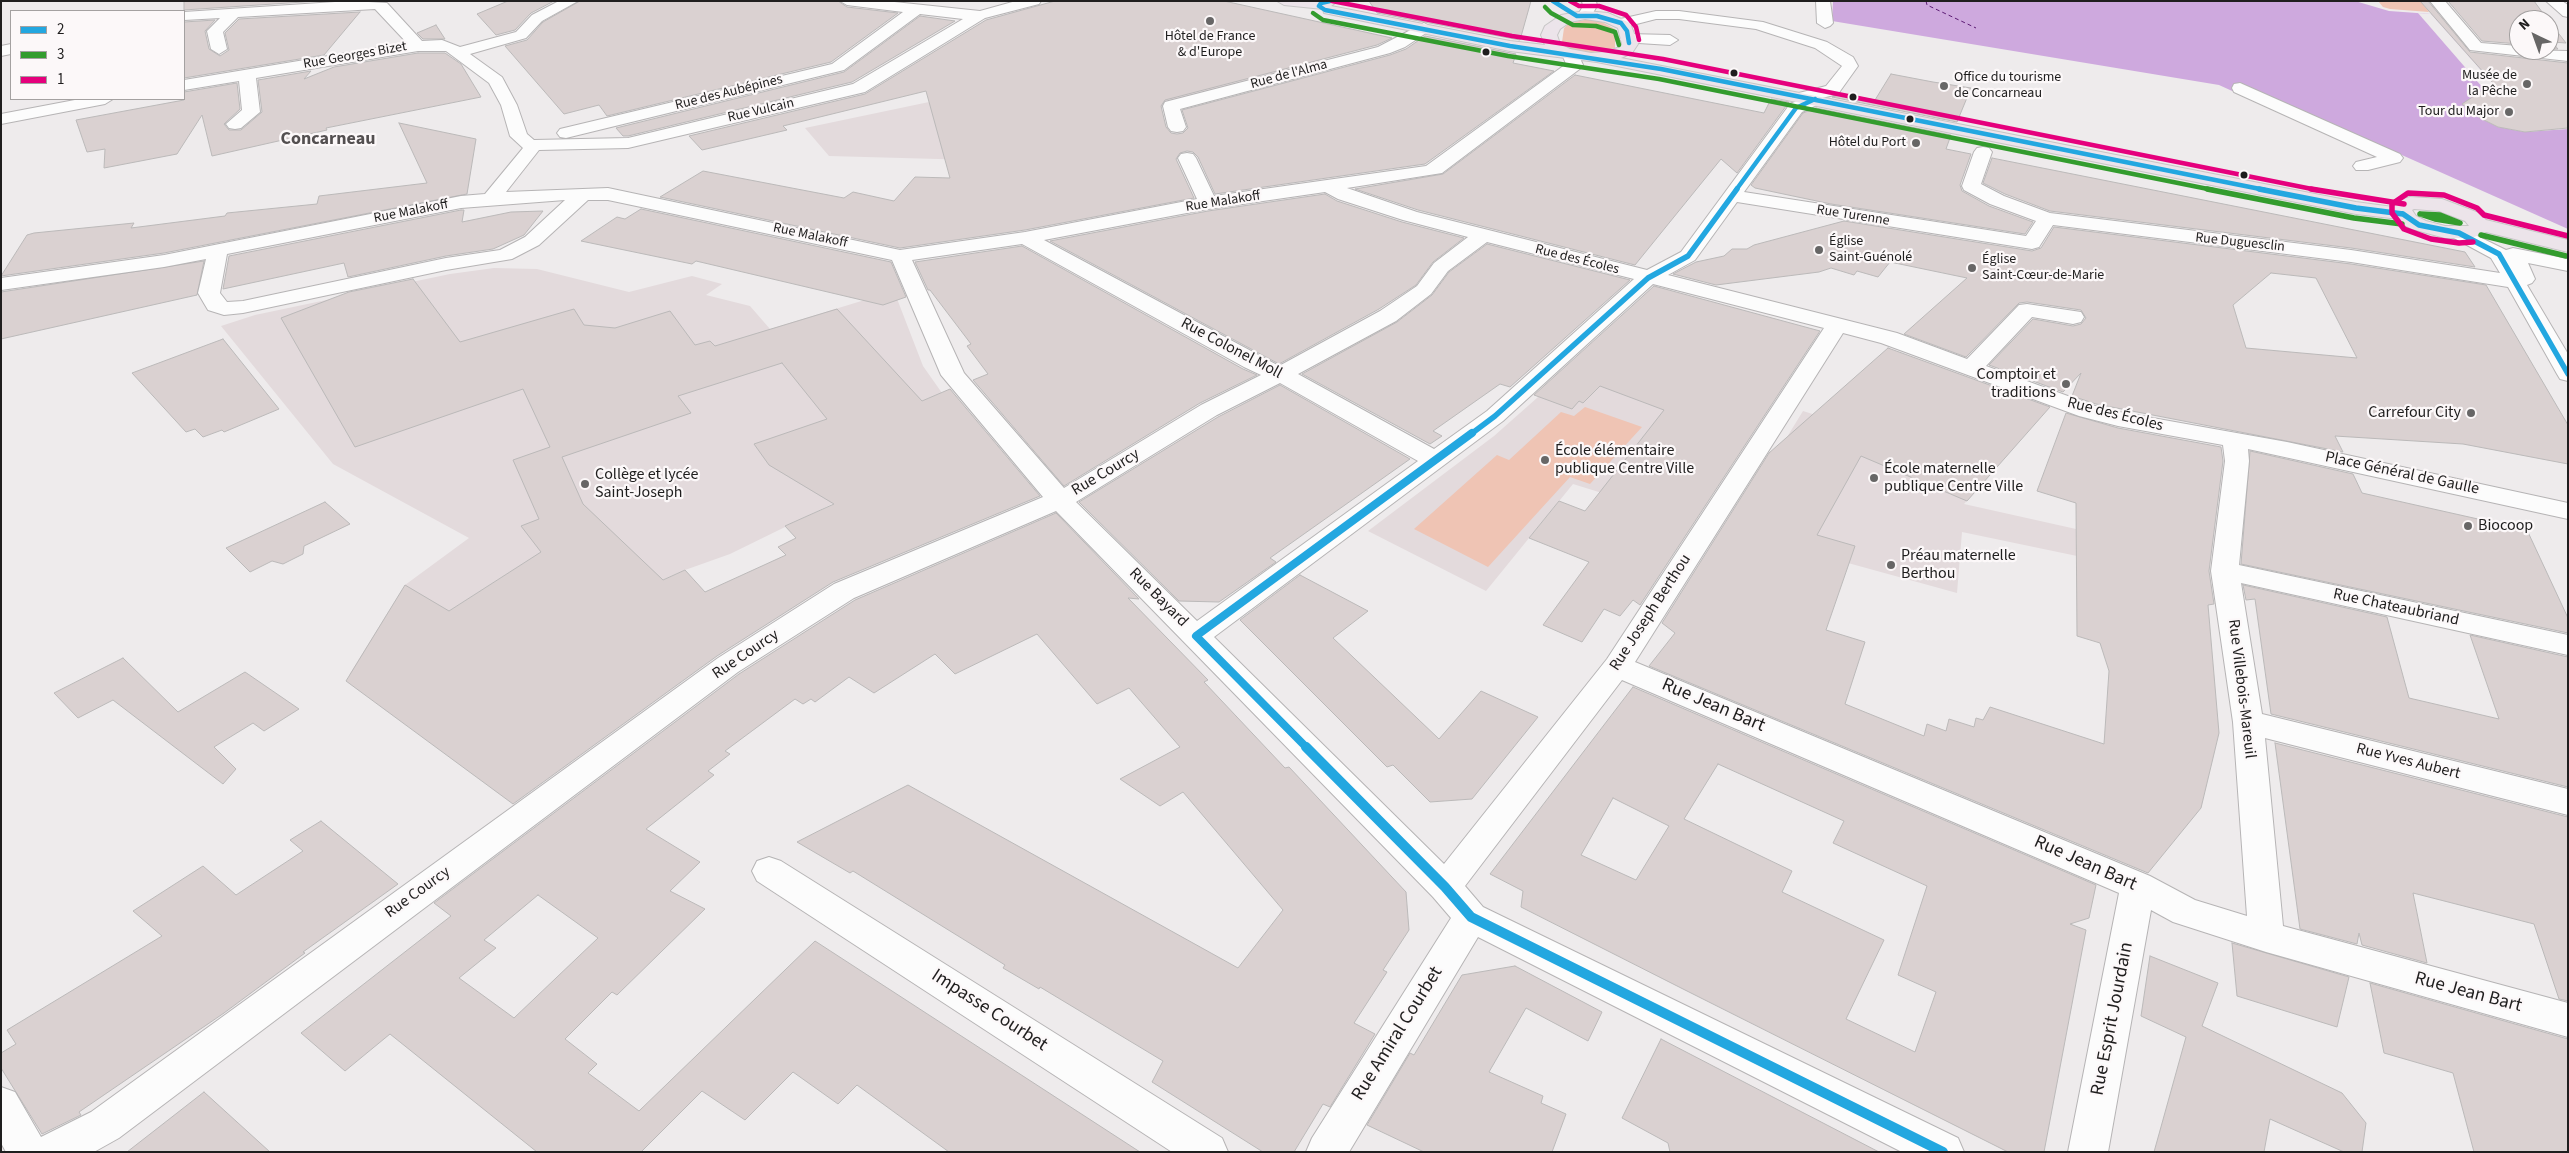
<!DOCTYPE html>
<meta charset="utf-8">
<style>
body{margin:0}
#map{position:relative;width:2569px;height:1153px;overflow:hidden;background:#eeebec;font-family:"Source Sans 3",sans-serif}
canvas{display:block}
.frame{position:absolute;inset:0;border:2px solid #1f1e1e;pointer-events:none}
.legend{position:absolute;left:10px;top:10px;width:175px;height:90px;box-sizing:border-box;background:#fcf8f9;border:1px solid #a4a1a1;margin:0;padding:6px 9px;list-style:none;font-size:15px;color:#1f1e1e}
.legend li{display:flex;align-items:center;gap:10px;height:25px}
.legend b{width:25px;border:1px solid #a4a1a1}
.north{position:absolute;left:2509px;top:10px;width:50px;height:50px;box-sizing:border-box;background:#fcf8f9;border:1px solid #a4a1a1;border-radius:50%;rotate:318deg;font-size:14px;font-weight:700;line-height:20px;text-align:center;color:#1f1e1e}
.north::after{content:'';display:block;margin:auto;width:18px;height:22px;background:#676666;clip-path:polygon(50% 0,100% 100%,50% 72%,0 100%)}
</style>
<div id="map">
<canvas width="2569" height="1153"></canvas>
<div class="frame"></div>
<ul class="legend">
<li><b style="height:6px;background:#23a7e0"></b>2</li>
<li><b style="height:6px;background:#339c2e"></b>3</li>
<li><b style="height:6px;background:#e5007d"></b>1</li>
</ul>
<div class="north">N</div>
</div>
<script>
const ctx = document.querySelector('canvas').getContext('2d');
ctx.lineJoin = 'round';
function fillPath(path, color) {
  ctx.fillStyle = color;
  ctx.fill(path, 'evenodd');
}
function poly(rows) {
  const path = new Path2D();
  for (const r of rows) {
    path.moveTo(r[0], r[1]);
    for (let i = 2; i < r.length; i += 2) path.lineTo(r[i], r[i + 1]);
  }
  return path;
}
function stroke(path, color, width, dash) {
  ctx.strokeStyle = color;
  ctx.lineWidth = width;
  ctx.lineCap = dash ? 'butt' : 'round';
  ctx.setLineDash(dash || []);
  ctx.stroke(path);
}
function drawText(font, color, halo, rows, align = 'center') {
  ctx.font = font + ' "Source Sans 3",sans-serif';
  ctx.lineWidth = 4.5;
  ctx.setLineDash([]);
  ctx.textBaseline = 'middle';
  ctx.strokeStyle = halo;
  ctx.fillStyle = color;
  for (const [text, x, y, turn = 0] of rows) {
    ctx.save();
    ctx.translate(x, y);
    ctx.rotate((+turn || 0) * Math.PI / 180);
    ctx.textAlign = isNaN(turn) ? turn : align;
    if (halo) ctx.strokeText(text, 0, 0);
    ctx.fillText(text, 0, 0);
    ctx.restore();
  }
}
fillPath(poly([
 [1315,58,1323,63,1164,105,1161,109,1011,161,829,156,805,128,1034,80],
 [494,268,537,269,629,292,692,276,722,284,706,295,750,306,770,329,894,291,923,366,942,393,894,412,834,503,730,554,685,570,589,613,526,562,349,675,405,585,469,538,333,464,221,326,255,315,450,274],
 [1765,317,1602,493,1573,484,1486,591,1368,531,1494,436,1546,390],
 [1877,396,2012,450,1964,504,2076,529,2077,556,1962,532,1957,593,1819,555,1733,525,1803,411,1847,425]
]), '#e3dadc');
fillPath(poly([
 [2378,1,2421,1,2429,12,2390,9,2383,7],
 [1590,19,1602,22,1615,29,1615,48,1596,53,1580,52,1568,48,1562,42,1564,28,1569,23],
 [1585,407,1642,427,1590,484,1570,477,1488,567,1414,529,1497,455,1509,460,1561,412,1574,416]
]), '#efc4b4');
fillPath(poly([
 [1833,1,2355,1,2389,11,2431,14,2504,96,2465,102,2470,110,2480,118,2498,127,2525,132,2568,129,2568,229,2303,111,2285,115,2219,85,1832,21]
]), '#cea9de');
fillPath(poly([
 [2418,13,2431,14,2504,96,2490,96]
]), '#eeebec');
stroke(poly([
 [1926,1,1927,5,1976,28]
]), '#5c1b74', 1, [4, 3]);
const building = poly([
 [184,1,318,1,184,10,184,1],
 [508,1,554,1,531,13,515,30,496,35,477,14,508,1],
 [580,1,838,1,847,7,898,13,831,62,607,116,599,105,564,114,505,46,527,40,543,22,580,1],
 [1055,1,1224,1,1392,38,1377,45,1165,100,1161,106,1166,127,1171,133,1177,134,1183,133,1188,128,1182,110,1390,55,1406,49,1425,36,1516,54,1513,63,1554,71,1425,164,1215,194,1198,157,1193,152,1187,151,1180,153,1176,159,1194,198,1025,230,900,248,660,197,703,171,844,198,853,192,894,201,915,177,950,178,926,91,783,126,787,130,702,150,689,136,865,94,986,20,1055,1],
 [1369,1,1531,1,1520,40,1377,13,1369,1],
 [2420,1,2428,1,2470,52,2568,63,2568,128,2525,132,2498,127,2480,118,2462,104,2493,83,2420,1],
 [2448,1,2534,1,2548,20,2519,20,2519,44,2482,41,2448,1],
 [360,12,324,55,184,78,184,22,215,20,205,31,209,49,220,56,229,50,225,33,239,19,360,12],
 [920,16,955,21,852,82,628,136,623,136,616,128,844,72,920,16],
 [2549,21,2566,43,2552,42,2558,49,2549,49,2549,21],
 [436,25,445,39,423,39,417,33,436,25],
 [418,53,445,53,461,64,481,97,326,128,327,130,212,156,202,115,177,154,104,168,105,149,87,152,76,120,184,100,184,92,237,83,240,109,224,124,229,130,241,130,262,112,258,80,311,71,304,79,334,67,418,53],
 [1891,74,1933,82,1971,88,1957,122,1832,97,1844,94,1875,100,1891,74],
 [1575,75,1764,113,1771,99,1789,102,1737,173,1721,159,1635,265,1418,210,1355,189,1443,174,1575,75],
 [1816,108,1951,135,1946,149,1971,154,1960,185,1962,191,1989,206,2033,222,2025,234,1831,204,1755,188,1751,185,1803,113,1816,108],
 [399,123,476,139,467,194,164,253,1,276,27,235,34,233,134,223,131,228,225,216,227,213,317,204,319,196,427,183,399,123],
 [1992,158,2465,252,2475,267,2351,248,2050,211,2005,194,1983,183,1992,158],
 [1325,194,1337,201,1402,222,1464,238,1433,262,1416,285,1379,309,1279,364,1050,241,1208,211,1325,194],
 [641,209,891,262,906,297,883,305,696,261,692,264,581,241,617,217,625,219,641,209],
 [461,210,464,210,462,222,511,212,543,211,524,235,493,249,446,256,348,277,344,263,223,289,229,256,461,210],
 [1844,221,2032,251,2041,248,2054,227,2351,264,2486,285,2568,425,2568,464,2463,444,2335,436,2343,452,2096,404,2072,396,2081,373,2063,392,1989,365,2033,319,2073,326,2081,324,2086,318,2081,310,2027,302,2019,303,1966,357,1904,334,1967,278,1890,262,1878,277,1857,271,1854,275,1831,268,1819,272,1716,285,1673,274,1696,262,1724,256,1732,249,1747,249,1754,245,1844,221],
 [2271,273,2316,278,2357,358,2246,348,2233,305,2271,273],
 [1487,244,1630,280,1510,387,1500,384,1433,431,1442,436,1430,444,1302,374,1397,322,1432,295,1449,272,1487,244],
 [1022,246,1243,369,1257,375,1200,403,1064,486,973,380,988,374,967,346,971,344,930,290,928,290,915,262,1022,246],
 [204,261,197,295,1,339,1,292,204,261],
 [413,279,460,342,574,309,584,325,615,328,670,311,695,345,710,341,715,346,837,309,922,401,950,389,1040,496,833,582,717,656,513,804,346,681,405,585,449,611,541,552,521,526,539,519,513,460,550,447,523,389,355,447,281,318,349,292,413,279],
 [782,363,827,419,754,444,769,465,834,504,785,526,796,538,778,547,786,555,705,592,685,570,663,580,583,504,562,457,691,413,678,396,782,363],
 [1654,286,1820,331,1640,605,1633,600,1620,616,1604,609,1582,642,1543,625,1589,562,1529,538,1559,501,1585,511,1664,410,1600,386,1583,403,1579,401,1572,409,1534,395,1654,286],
 [223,339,279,409,224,432,222,430,203,437,195,429,186,432,132,373,223,339],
 [1888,348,2050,407,1967,501,1861,456,1817,535,1855,546,1826,630,1865,642,1845,704,1924,736,1927,724,1946,731,1949,719,1974,727,1976,718,1983,720,1990,707,2104,744,2109,671,2100,643,2077,636,2076,503,2037,491,2066,413,2118,428,2221,447,2223,461,2209,571,2214,604,2208,605,2219,733,2201,808,2148,873,1649,666,1675,633,1662,623,1769,453,1888,348],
 [1280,385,1410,459,1270,558,1276,562,1219,602,1179,601,1079,502,1218,417,1280,385],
 [2250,451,2353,474,2362,493,2527,530,2568,618,2568,633,2241,564,2250,451],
 [325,502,350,524,304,546,303,554,283,564,272,561,250,572,226,548,325,502],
 [1056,513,1139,599,1128,598,1208,680,1204,682,1285,768,1289,767,1406,892,1409,930,1383,970,1387,972,1354,1023,1375,1034,1330,1107,1323,1104,1294,1152,1263,1152,1152,1082,1163,1061,1040,987,1039,989,1003,968,1005,965,853,871,850,873,797,842,908,785,1238,968,1283,910,1183,792,1160,806,1120,779,1180,747,1129,688,1097,704,1037,634,955,674,935,654,874,693,849,677,815,702,811,699,803,704,795,699,725,751,730,754,708,771,714,775,646,829,700,862,670,891,705,909,617,995,612,992,565,1039,597,1064,588,1073,639,1111,815,941,1140,1152,949,1152,857,1085,838,1104,793,1072,745,1120,702,1091,641,1152,537,1152,390,1034,345,1071,301,1033,451,916,434,903,739,674,855,600,1056,513],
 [538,895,598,938,514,1018,459,978,496,948,484,940,538,895],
 [1300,575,1368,611,1333,638,1439,739,1481,691,1538,717,1472,799,1430,802,1393,765,1387,767,1240,620,1300,575],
 [2243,585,2387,617,2409,698,2499,719,2470,635,2568,657,2568,787,2271,714,2255,599,2246,600,2243,585],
 [123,658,178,712,245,672,299,709,264,731,253,723,214,747,236,769,223,784,113,700,78,718,54,693,123,658],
 [1633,687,2096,885,2089,918,2070,924,2086,930,2044,1152,2008,1152,1685,990,1521,907,1523,891,1490,874,1633,687],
 [1718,764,1844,821,1833,843,1927,886,1898,975,1936,992,1915,1052,1846,1019,1884,940,1782,892,1792,871,1684,819,1718,764],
 [1613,798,1669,826,1636,880,1581,855,1613,798],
 [2275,743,2568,817,2568,1001,2559,999,2534,924,2413,893,2427,963,2362,945,2359,933,2357,944,2300,929,2275,743],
 [321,821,398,884,303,952,305,953,224,1013,79,1112,81,1115,42,1134,1,1068,1,1053,16,1044,7,1030,162,936,133,911,203,866,236,895,303,851,290,840,321,821],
 [2232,943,2349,977,2337,1027,2237,996,2232,943],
 [2150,956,2218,983,2202,1026,2342,1093,2366,1123,2362,1152,2344,1152,2270,1119,2264,1152,2154,1152,2186,1037,2141,1016,2150,956],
 [1515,966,1602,1012,1588,1041,1526,1008,1489,1072,1543,1096,1541,1103,1566,1114,1552,1152,1424,1152,1367,1125,1410,1053,1414,1055,1462,975,1515,966],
 [2370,983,2568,1039,2568,1152,2474,1152,2453,1073,2384,1053,2370,983],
 [1661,1039,1879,1152,1670,1152,1668,1143,1622,1118,1661,1039],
 [204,1092,270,1152,127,1152,204,1092]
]);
fillPath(building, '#dad1d1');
stroke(building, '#bbb9b9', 1);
const minor = poly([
 [350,1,387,3,422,41,442,40,460,47,516,32,532,15,559,1,578,1,542,21,526,38,470,54,502,77,517,105,527,134,534,140,628,138,853,84,963,19,920,14,844,70,566,138,560,137,557,133,560,129,832,64,903,12,847,5,840,1,885,1,980,11,1016,1,1041,1,1039,4,985,18,865,92,628,148,539,150,506,192,608,188,900,250,1025,232,1197,199,1178,158,1181,154,1187,153,1193,154,1196,158,1214,196,1426,166,1566,64,1562,54,1570,49,1578,54,1583,65,1581,68,1442,173,1347,188,1417,212,1647,270,1681,252,1790,104,1799,100,1797,97,1799,93,1826,86,1842,66,1815,48,1756,29,1679,19,1656,19,1621,28,1613,23,1616,20,1656,11,1679,11,1763,22,1827,42,1853,57,1858,66,1838,94,1822,98,1821,103,1802,112,1744,192,2026,236,2036,221,1990,204,1964,190,1962,186,1974,152,1977,148,1983,147,1989,148,1992,152,1981,184,2004,196,2050,213,2351,250,2500,273,2491,258,2452,237,2449,233,2452,229,2459,227,2506,250,2513,248,2568,259,2568,271,2528,263,2535,279,2532,283,2527,285,2568,354,2568,381,2560,379,2557,374,2508,287,2351,262,2053,225,2039,247,2032,249,1737,202,1695,260,1668,275,1897,333,1967,359,2019,305,2027,304,2081,312,2084,317,2081,322,2073,324,2032,317,1986,366,2095,406,2119,412,2287,442,2568,503,2568,519,2248,449,2249,461,2239,565,2568,635,2568,655,2241,583,2262,714,2568,789,2568,815,2265,738,2283,926,2568,1003,2568,1037,2266,952,2173,922,2151,910,2108,1152,2068,1152,2119,893,1622,680,1465,886,1483,907,1958,1138,1964,1152,1902,1152,1478,937,1349,1152,1306,1152,1312,1138,1451,918,1433,897,1056,511,854,598,738,672,119,1138,94,1152,6,1152,1,1143,1,1087,15,1092,41,1137,91,1112,718,658,834,584,1043,497,941,375,892,260,608,200,588,200,539,245,512,259,446,270,243,313,224,315,208,310,205,305,198,293,206,259,164,267,1,290,1,278,164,255,461,196,485,194,523,148,510,136,501,105,489,83,446,51,418,51,256,78,260,112,241,128,235,129,229,128,226,124,242,110,239,81,184,90,184,80,407,43,375,9,238,17,223,32,227,49,219,54,211,49,207,31,220,18,184,20,184,12,350,1],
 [1325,192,1338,199,1403,220,1468,237,1434,263,1417,286,1380,311,1279,366,1044,240,1208,209,1325,192],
 [565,200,525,237,500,250,446,258,243,301,227,302,220,293,227,254,461,208,565,200],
 [1487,242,1634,279,1487,411,1434,449,1298,374,1396,321,1431,294,1448,271,1487,242],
 [1022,244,1244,367,1261,375,1201,405,1064,488,964,373,912,260,1022,244],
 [1653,284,1824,328,1607,659,1444,864,1214,637,1503,421,1653,284],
 [1843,333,1881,343,2079,416,2118,426,2223,445,2225,461,2211,571,2233,722,2247,916,2195,900,2150,876,1635,662,1843,333],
 [1280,383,1418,461,1197,621,1076,502,1217,415,1280,383],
 [1582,1,1596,1,1597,6,1590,18,1585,19,1578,15,1583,6,1582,1],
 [1816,1,1830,1,1833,23,1830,26,1825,28,1817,23,1816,1],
 [2430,1,2445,1,2481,43,2519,46,2519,50,2568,51,2568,61,2470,50,2430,1],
 [2546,1,2562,1,2568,5,2568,17,2563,16,2546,1],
 [1424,23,1432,28,1429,31,1405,47,1390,53,1180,109,1186,127,1183,131,1177,132,1171,131,1168,127,1163,106,1165,102,1378,47,1424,23],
 [1628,34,1670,35,1678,40,1670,45,1623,42,1620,39,1628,34],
 [11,44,11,54,1,56,1,46,11,44],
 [2240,83,2400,154,2403,158,2400,162,2368,170,2356,170,2353,166,2356,162,2377,157,2234,92,2232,88,2234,84,2240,83],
 [80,99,113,99,105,104,1,124,1,114,80,99],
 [769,857,781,861,1222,1138,1228,1152,1172,1152,757,881,752,871,757,861,769,857]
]);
const major = poly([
 [1277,1,1338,1,1331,6,1510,41,1545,45,1541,35,1545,26,1561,15,1585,11,1608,13,1630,23,1638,44,1632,53,1621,58,2356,202,2393,207,2403,199,2410,197,2442,199,2479,213,2486,220,2568,240,2568,252,2486,232,2472,238,2445,238,2412,229,2402,224,2399,219,2356,214,1597,62,1510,51,1329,14,1324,13,1323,9,1284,5,1277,1],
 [1585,19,1605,22,1618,28,1622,44,1620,47,1606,52,1591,53,1570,49,1560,44,1557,35,1560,29,1570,22,1585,19],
 [2414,209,2439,211,2465,221,2469,226,2445,226,2426,221,2416,216,2412,210,2414,209]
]);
stroke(minor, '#b6b4b5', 2);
stroke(major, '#c7c6c6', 2);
fillPath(minor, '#fcfcfc');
fillPath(major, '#ece4ea');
stroke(poly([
 [1330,1,1321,3,1319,6,1325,10,1510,46,1661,69,2265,190],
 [1553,1,1577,16,1597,16,1621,23,1627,31,1629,43],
 [1736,190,1796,108,1815,99]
]), '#23a7e0', 4.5);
stroke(poly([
 [2259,189,2356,208,2403,214],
 [2403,214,2419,225,2459,233,2499,254,2568,374],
 [1471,434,1495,416,1648,278,1688,256,1737,189]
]), '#23a7e0', 5.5);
stroke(poly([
 [1307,748,1196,636,1472,433]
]), '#23a7e0', 8);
stroke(poly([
 [1306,747,1445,887,1471,917,1943,1152]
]), '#23a7e0', 10);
stroke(poly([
 [1545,7,1551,13,1573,25,1596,26,1615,32,1619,45],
 [1313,13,1323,20,1508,56,1659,79,2213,190]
]), '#339c2e', 4.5);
stroke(poly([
 [2207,189,2354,218,2402,224],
 [2420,214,2440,215,2460,223,2435,219,2420,214],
 [2481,235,2566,256]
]), '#339c2e', 5.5);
stroke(poly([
 [1332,1,1512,36,1663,59,2317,190],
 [1570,1,1579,6,1599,6,1626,15,1636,27,1639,40]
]), '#e5007d', 4.5);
stroke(poly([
 [2311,189,2404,204],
 [2473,242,2459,243,2431,239,2404,229,2392,213,2392,204,2408,193,2444,195,2477,208,2484,215,2568,236]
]), '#e5007d', 5.5);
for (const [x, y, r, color] of [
 [1210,21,5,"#676666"],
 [1486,52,4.5,"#1f1e1e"],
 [1734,73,4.5,"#1f1e1e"],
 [2527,84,5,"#676666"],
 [1944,86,5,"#676666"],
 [1853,97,4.5,"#1f1e1e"],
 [2509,112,5,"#676666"],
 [1910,119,4.5,"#1f1e1e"],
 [1916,143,5,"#676666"],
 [2244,175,4.5,"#1f1e1e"],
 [1819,250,5,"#676666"],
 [1972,268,5,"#676666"],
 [2066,384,5,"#676666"],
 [2471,413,5,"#676666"],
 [1545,460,5,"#676666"],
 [1874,478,5,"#676666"],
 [585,484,5,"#676666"],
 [2468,526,5,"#676666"],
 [1891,565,5,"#676666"]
]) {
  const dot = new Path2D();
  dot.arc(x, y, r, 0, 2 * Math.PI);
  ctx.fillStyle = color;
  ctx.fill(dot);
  stroke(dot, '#fcf8f9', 2);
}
drawText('14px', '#1f1e1e', '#fcf8f9', [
 ["Hôtel de France",1210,37,"center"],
 ["& d'Europe",1210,53,"center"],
 ["Musée de",2517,76],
 ["la Pêche",2517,92],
 ["Office du tourisme",1954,78,"left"],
 ["de Concarneau",1954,94,"left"],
 ["Tour du Major",2499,112],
 ["Hôtel du Port",1906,143],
 ["Église",1829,242,"left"],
 ["Saint-Guénolé",1829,258,"left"],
 ["Église",1982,260,"left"],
 ["Saint-Cœur-de-Marie",1982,276,"left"]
], 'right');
drawText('14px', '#1f1e1e', '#fcf8f9', [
 ["Rue Georges Bizet",355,56,-10],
 ["Rue de l'Alma",1289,75,-15],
 ["Rue des Aubépines",729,93,-14],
 ["Rue Vulcain",761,111,-13],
 ["Rue Malakoff",1223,202,-9],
 ["Rue Malakoff",411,212,-11],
 ["Rue Turenne",1853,216,9],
 ["Rue Malakoff",810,236,12],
 ["Rue Duguesclin",2240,243,6],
 ["Rue des Écoles",1577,260,14]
]);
drawText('16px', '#1f1e1e', '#fcf8f9', [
 ["Rue Colonel Moll",1231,349,28],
 ["Rue des Écoles",2115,415,14],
 ["Rue Courcy",1106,473,-31],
 ["Place Général de Gaulle",2402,474,12],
 ["Rue Bayard",1158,598,45],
 ["Rue Chateaubriand",2396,608,12],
 ["Rue Joseph Berthou",1651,613,-57],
 ["Rue Courcy",746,655,-34],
 ["Rue Villebois-Mareuil",2241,689,83],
 ["Rue Yves Aubert",2408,762,14],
 ["Rue Courcy",418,893,-36]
]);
drawText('16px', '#1f1e1e', '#fcf8f9', [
 ["Comptoir et",2056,375,"right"],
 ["traditions",2056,393,"right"],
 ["Carrefour City",2461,413,"right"],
 ["École élémentaire",1555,451],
 ["publique Centre Ville",1555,469],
 ["École maternelle",1884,469],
 ["publique Centre Ville",1884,487],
 ["Collège et lycée",595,475],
 ["Saint-Joseph",595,493],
 ["Biocoop",2478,526],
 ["Préau maternelle",1901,556],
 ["Berthou",1901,574]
], 'left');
drawText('bold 18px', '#534f50', '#fcf8f9', [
 ["Concarneau",328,140]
]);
drawText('19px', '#1f1e1e', '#fcf8f9', [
 ["Rue Jean Bart",1713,706,23],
 ["Rue Jean Bart",2085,864,24],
 ["Rue Jean Bart",2468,993,15],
 ["Impasse Courbet",989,1011,33],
 ["Rue Esprit Jourdain",2113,1019,-79],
 ["Rue Amiral Courbet",1398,1034,-58]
]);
</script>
